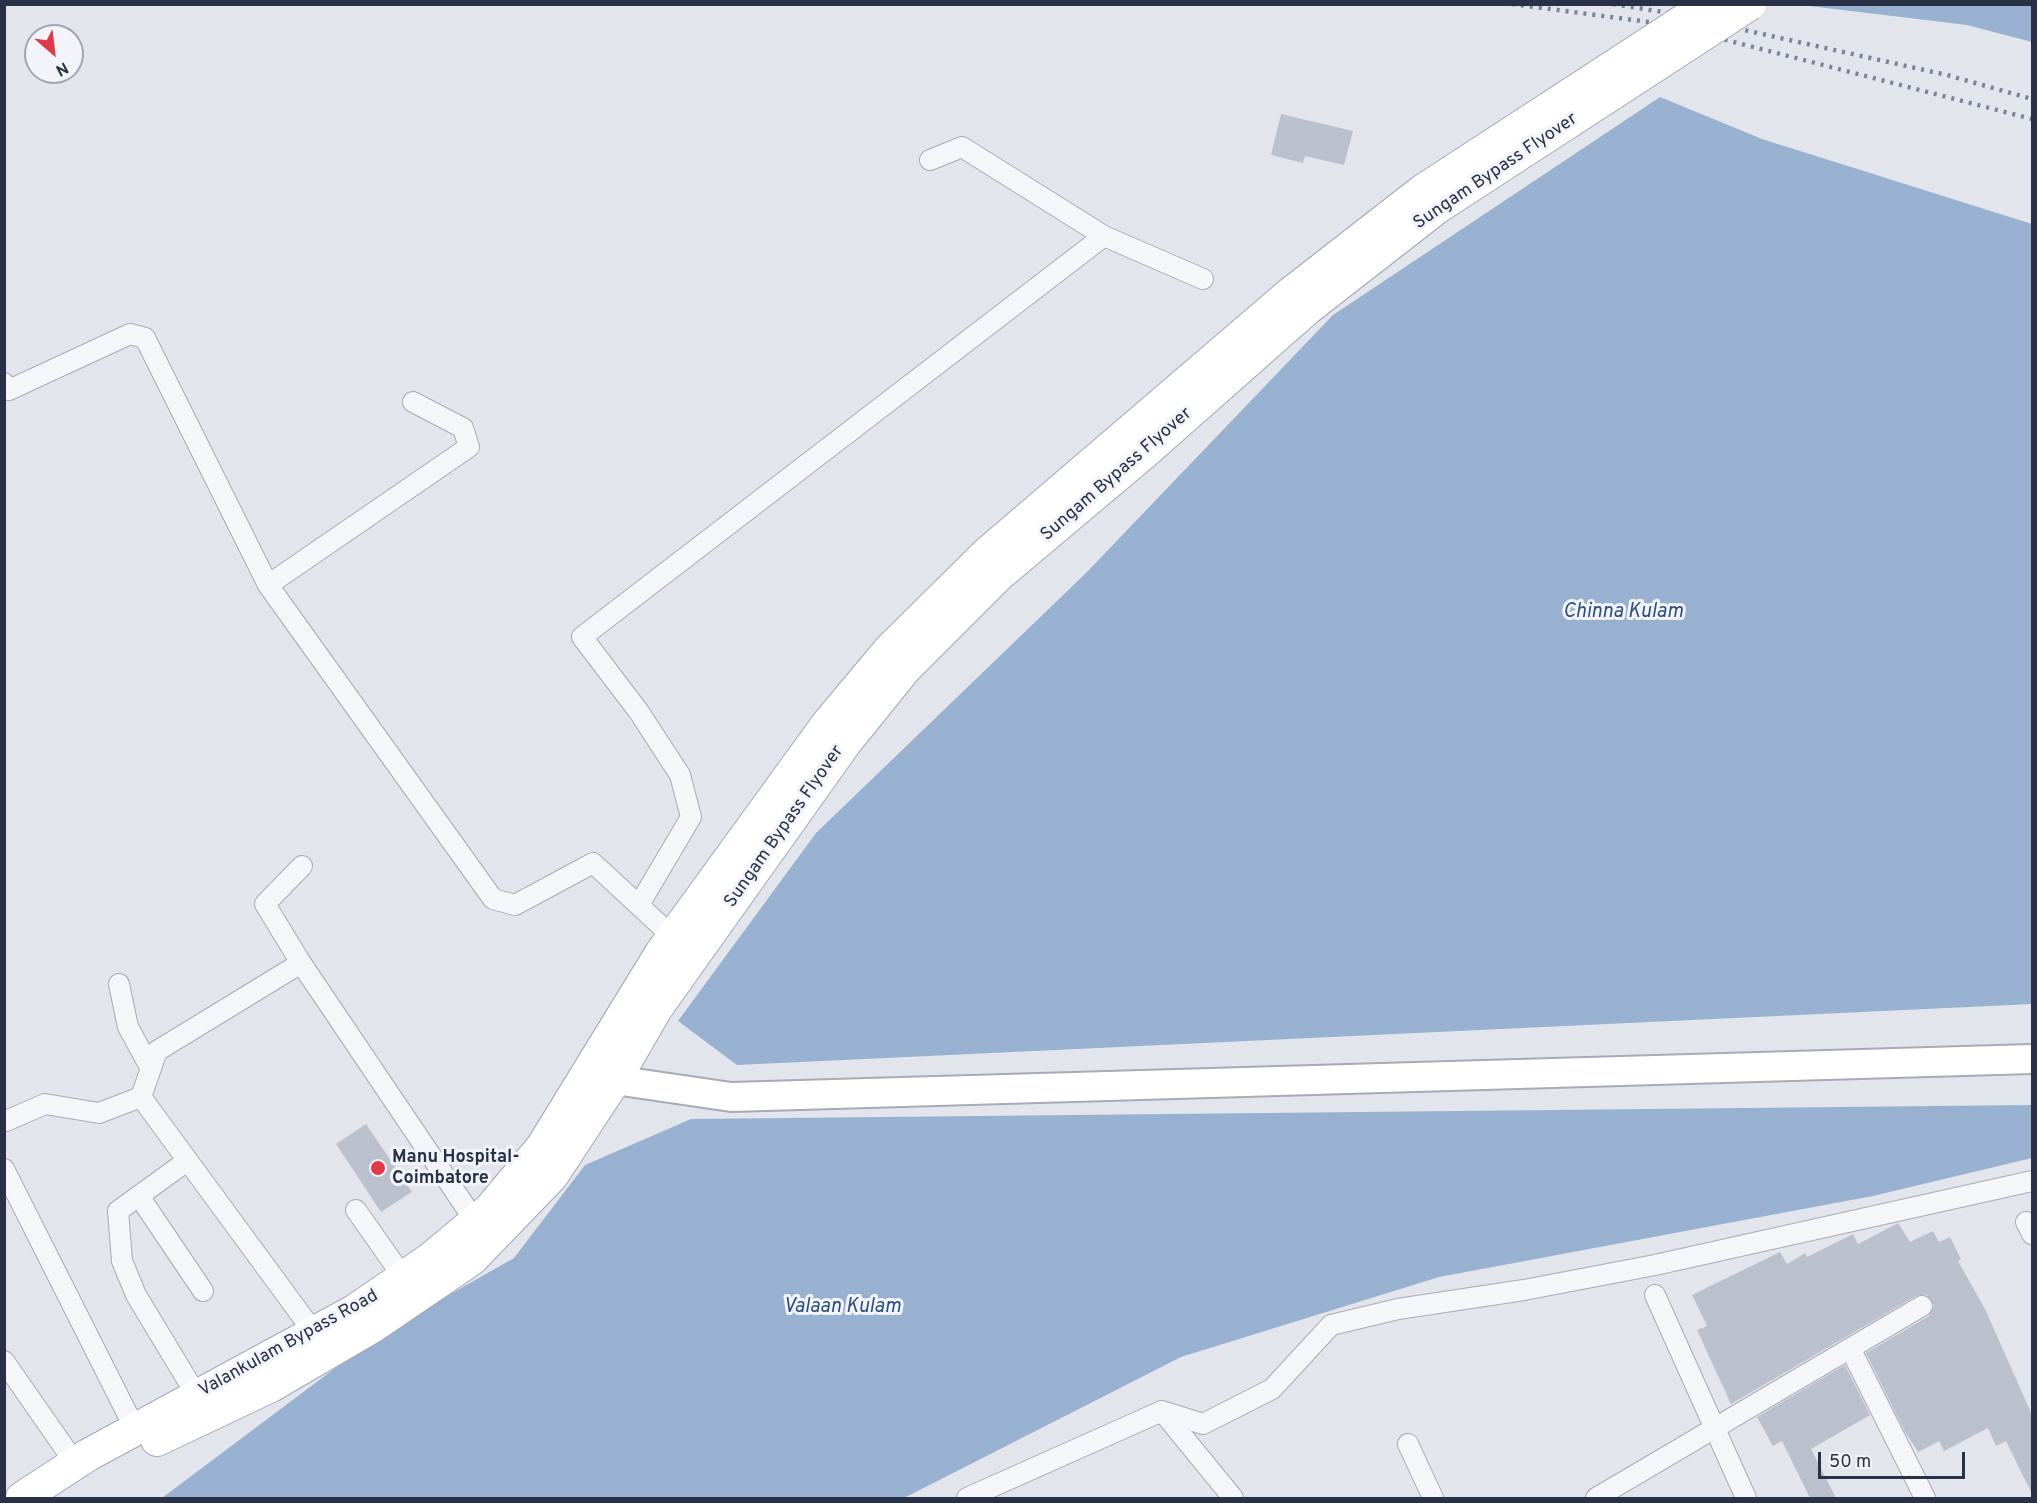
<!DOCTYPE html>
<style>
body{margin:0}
#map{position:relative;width:2037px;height:1503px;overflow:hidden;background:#e2e5ec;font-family:Overpass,sans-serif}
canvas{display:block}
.frame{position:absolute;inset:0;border:6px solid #283146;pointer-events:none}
.north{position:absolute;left:24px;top:24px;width:60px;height:60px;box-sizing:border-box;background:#f2f4f9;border:2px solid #a1a6b1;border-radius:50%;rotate:152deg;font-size:16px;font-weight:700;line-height:24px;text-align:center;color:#283146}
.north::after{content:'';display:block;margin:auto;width:21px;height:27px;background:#de3a4a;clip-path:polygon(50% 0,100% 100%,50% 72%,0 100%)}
.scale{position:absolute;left:1818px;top:1452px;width:147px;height:27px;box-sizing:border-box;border:3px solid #283146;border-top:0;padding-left:8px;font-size:18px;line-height:21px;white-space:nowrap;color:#283146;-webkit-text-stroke:4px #f2f4f9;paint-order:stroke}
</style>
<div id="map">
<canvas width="2037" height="1503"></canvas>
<div class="frame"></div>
<div class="north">N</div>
<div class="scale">50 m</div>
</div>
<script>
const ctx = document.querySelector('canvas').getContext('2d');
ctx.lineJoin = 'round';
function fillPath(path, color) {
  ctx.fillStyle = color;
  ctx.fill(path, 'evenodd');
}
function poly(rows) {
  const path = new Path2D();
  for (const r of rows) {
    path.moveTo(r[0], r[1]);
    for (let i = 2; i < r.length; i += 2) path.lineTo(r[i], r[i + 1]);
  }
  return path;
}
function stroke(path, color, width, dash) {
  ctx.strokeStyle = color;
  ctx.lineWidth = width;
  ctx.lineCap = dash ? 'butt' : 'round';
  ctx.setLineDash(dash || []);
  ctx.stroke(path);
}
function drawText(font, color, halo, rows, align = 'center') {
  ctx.font = font + ' Overpass,sans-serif';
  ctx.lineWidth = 6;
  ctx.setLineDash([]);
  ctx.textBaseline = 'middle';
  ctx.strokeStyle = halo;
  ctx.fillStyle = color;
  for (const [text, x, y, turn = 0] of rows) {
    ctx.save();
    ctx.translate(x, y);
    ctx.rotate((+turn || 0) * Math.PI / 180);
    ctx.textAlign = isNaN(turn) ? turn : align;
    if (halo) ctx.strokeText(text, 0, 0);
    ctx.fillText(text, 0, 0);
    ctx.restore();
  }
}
fillPath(poly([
 [1801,5,2032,5,2032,42,1967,25],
 [1660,97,1762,139,2032,224,2032,1004,737,1065,678,1021,816,833,1086,573,1333,315],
 [2032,1105,2032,1158,1873,1196,1439,1277,1181,1357,904,1498,162,1498,382,1333,514,1258,585,1165,691,1119]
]), '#99b1d0');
fillPath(poly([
 [1281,114,1353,131,1344,165,1305,156,1303,163,1271,155],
 [366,1124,412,1192,381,1212,336,1144],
 [1898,1223,1910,1242,1933,1231,1939,1242,1950,1237,1961,1259,1958,1261,1986,1311,2032,1415,2032,1494,2006,1441,1996,1446,1988,1428,1944,1451,1939,1441,1918,1452,1905,1432,1866,1353,1929,1316,1934,1305,1927,1295,1916,1296,1731,1404,1697,1330,1707,1326,1692,1295,1780,1252,1787,1264,1805,1253,1807,1257,1853,1234,1858,1244],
 [1845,1365,1870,1415,1811,1449,1836,1498,1810,1498,1782,1441,1773,1446,1757,1417]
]), '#bbc1cc');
const street = poly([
 [930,160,962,147,1104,236,1203,279],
 [4,383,9,390,130,334,145,338,268,585,493,899,515,905,593,863,673,937],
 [268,585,469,447,463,428,413,402],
 [302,866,265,904,301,963,475,1221],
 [639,905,691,817,680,775,639,712,582,637,1104,236],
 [119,984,128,1027,151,1069],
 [141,1097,157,1051,301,963],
 [6,1121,45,1104,99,1113,141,1097,315,1334],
 [187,1161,118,1211,122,1261,136,1295,197,1396],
 [4,1169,135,1429],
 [139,1196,203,1291],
 [356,1210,403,1277],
 [2026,1222,2032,1234],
 [1655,1295,1746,1498],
 [1851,1350,1925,1498],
 [4,1361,75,1463],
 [1162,1411,1233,1498],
 [1408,1444,1433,1498],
 [967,1498,1162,1411,1203,1424,1272,1389,1331,1325,1398,1309,1524,1290,1655,1265,2032,1181],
 [1596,1498,1922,1306]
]);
const secondary = poly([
 [595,1070,615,1080,731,1097,2032,1059]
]);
const primary = poly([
 [157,1440,271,1386,372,1327,472,1259,552,1176,615,1080,656,1009,846,742,905,669],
 [22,1498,88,1455,354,1311,430,1259,490,1209,542,1147,661,953,828,723,890,649]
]);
stroke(street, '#a6abb7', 22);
stroke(secondary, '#a6abb7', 32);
stroke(primary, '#a0a8b9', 34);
stroke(street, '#f5f6f9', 20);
stroke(secondary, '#fff', 28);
stroke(primary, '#fff', 32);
stroke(poly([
 [1512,4,1664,24,2032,119],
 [1613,4,1663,12,1947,75,2032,99]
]), '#798397', 4.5, [3, 6]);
const primaryBridge = poly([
 [890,649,985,555,1291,293,1422,191,1709,4],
 [905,669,999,575,1144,453,1307,309,1438,207,1750,4]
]);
stroke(primaryBridge, '#a0a8b9', 34, []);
stroke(primaryBridge, '#fff', 32);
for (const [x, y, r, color] of [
 [378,1168,8,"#de3a4a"]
]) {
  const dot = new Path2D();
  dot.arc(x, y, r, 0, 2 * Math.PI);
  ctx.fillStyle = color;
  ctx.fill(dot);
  stroke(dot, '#f2f4f9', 2);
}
drawText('18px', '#283146', '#f2f4f9', [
 ["Sungam Bypass Flyover",1496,172,-34],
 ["Sungam Bypass Flyover",1117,475,-41],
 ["Sungam Bypass Flyover",785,827,-55],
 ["Valankulam Bypass Road",289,1344,-29]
]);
drawText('bold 18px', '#283146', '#f2f4f9', [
 ["Manu Hospital-",392,1158],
 ["Coimbatore",392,1179]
], 'left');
drawText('italic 20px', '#2d4d7f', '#f2f4f9', [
 ["Chinna Kulam",1623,613],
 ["Valaan Kulam",842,1308]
]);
</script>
